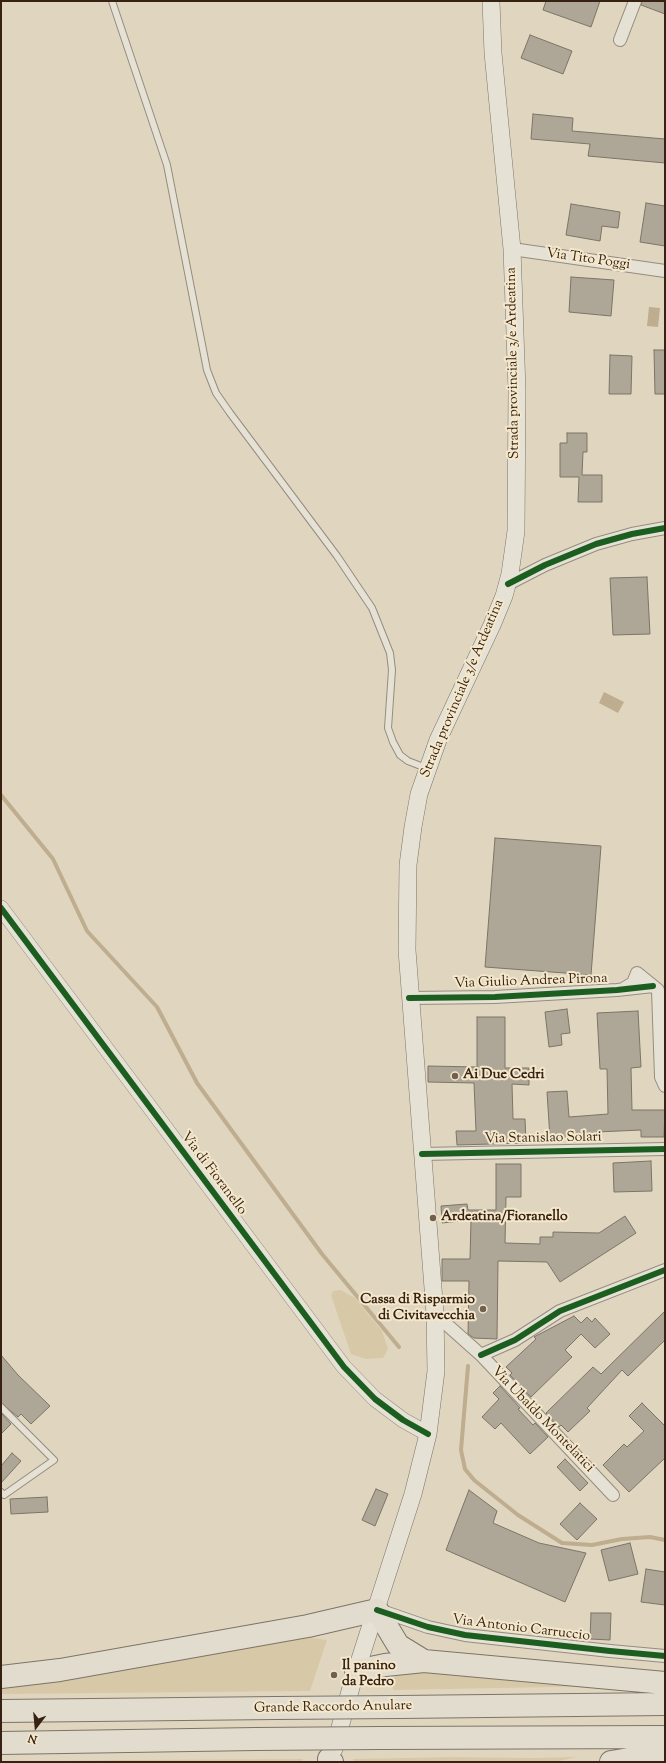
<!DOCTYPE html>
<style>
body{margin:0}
#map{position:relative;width:666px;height:1763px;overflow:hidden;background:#e0d6bf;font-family:"Sorts Mill Goudy",serif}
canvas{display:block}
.frame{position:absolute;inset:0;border:2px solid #372113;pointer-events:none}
.north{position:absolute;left:16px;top:1707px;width:40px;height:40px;-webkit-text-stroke:3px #f4e8cc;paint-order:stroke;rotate:196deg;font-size:11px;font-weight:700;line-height:16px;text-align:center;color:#372113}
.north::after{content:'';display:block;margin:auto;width:14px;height:18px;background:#372113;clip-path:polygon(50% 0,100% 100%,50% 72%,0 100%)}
</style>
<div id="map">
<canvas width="666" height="1763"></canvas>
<div class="frame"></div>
<div class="north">N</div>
</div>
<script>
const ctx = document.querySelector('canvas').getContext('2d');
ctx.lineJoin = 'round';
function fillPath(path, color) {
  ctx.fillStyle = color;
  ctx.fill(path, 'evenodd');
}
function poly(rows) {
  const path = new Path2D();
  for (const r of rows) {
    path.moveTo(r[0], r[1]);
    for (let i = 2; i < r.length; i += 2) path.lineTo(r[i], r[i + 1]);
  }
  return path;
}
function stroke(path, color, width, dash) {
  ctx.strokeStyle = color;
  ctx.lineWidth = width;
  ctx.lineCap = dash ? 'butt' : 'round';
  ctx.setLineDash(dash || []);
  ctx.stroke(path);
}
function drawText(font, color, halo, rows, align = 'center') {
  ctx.font = font + ' "Sorts Mill Goudy",serif';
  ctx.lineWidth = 4;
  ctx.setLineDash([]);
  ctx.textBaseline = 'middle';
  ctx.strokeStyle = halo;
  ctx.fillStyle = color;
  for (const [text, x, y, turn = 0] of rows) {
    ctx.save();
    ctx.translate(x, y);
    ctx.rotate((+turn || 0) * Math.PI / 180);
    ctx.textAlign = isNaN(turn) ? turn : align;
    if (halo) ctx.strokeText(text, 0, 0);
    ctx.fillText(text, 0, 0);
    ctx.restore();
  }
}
fillPath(poly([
 [341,1290,355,1298,382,1331,388,1349,383,1358,366,1359,351,1354,331,1295,333,1291],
 [307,1637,327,1640,310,1691,1,1694,1,1686],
 [399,1671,404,1671,604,1686,393,1690,393,1678],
 [452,1757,532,1758,577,1757,554,1762,354,1762,353,1759],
 [303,1759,302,1762,1,1762,123,1760]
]), '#d7c8a8');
fillPath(poly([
 [649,307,660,308,658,327,647,326],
 [604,692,624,702,618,713,599,703]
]), '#bead8f');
stroke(poly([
 [1,795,53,859,87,931,157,1007,197,1083,322,1254,399,1347],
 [468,1366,461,1450,465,1469,474,1480,518,1515,562,1543,592,1545,622,1539,650,1537,665,1540]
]), '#bead8f', 4);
const building = poly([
 [546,1,600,1,591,27,543,10,546,1],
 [642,1,665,1,665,14,641,5,642,1],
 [530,35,572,51,563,74,521,58,530,35],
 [533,114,573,118,572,131,665,139,665,163,588,156,590,144,531,139,533,114],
 [646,203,665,206,665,246,640,242,646,203],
 [571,204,620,212,618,228,602,226,600,241,566,235,571,204],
 [571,277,614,280,611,316,569,312,571,277],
 [654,350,665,350,665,394,655,394,654,350],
 [610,355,632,356,631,394,609,394,610,355],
 [567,433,587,433,587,452,583,452,582,475,602,475,602,502,578,502,579,477,560,477,560,443,567,443,567,433],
 [647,577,650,634,613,635,610,578,647,577],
 [495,838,601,846,591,975,485,967,495,838],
 [567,1009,570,1033,561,1034,562,1045,549,1047,545,1012,567,1009],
 [638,1011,641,1067,631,1068,632,1110,665,1110,664,1137,641,1137,641,1130,597,1132,598,1136,550,1138,547,1092,567,1091,569,1117,608,1114,607,1069,600,1069,597,1013,638,1011],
 [477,1017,505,1017,505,1068,529,1068,529,1085,512,1084,513,1119,525,1119,526,1143,457,1145,456,1131,476,1131,474,1083,428,1082,428,1066,477,1067,477,1017],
 [651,1161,652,1191,614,1192,613,1163,651,1161],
 [496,1164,521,1164,521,1197,506,1197,505,1243,540,1244,540,1237,553,1237,553,1232,599,1233,625,1216,636,1233,560,1282,547,1262,498,1261,497,1339,474,1338,468,1334,469,1281,442,1281,442,1259,470,1259,471,1220,442,1223,441,1206,467,1204,468,1210,496,1210,496,1164],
 [665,1311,665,1340,628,1376,622,1370,587,1408,590,1411,568,1432,561,1425,559,1427,546,1413,593,1367,601,1374,665,1311],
 [574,1316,581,1323,587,1317,592,1322,595,1318,610,1334,595,1348,581,1334,565,1350,572,1357,531,1397,510,1375,512,1373,506,1367,536,1339,534,1337,574,1316],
 [1,1355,18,1375,50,1406,31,1424,21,1414,18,1417,1,1403,1,1355],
 [500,1386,520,1408,518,1409,533,1425,535,1423,548,1437,530,1454,501,1423,495,1429,482,1417,499,1399,493,1393,500,1386],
 [642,1403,665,1426,665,1458,629,1492,603,1465,624,1444,627,1447,644,1431,629,1416,642,1403],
 [1,1413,11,1424,1,1434,1,1413],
 [12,1453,21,1461,1,1483,1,1466,12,1453],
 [565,1459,588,1483,580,1491,557,1467,565,1459],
 [376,1489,388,1494,375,1526,362,1520,376,1489],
 [469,1490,497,1511,493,1523,539,1543,586,1553,565,1602,446,1550,469,1490],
 [47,1497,48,1512,11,1514,10,1499,47,1497],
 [580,1503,597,1519,577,1540,560,1524,580,1503],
 [630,1543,638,1574,609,1581,601,1550,630,1543],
 [646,1569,665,1572,665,1605,641,1602,646,1569],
 [591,1613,611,1613,610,1640,590,1639,591,1613]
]);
fillPath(building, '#aea696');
stroke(building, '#7c7467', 1);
const service = poly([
 [112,1,167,165,207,370,216,393,230,413,337,556,372,608,390,653,392,670,388,728,393,742,400,755,408,761,426,768],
 [1,1407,54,1460,4,1495,1,1492]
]);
const minor = poly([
 [620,40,635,1],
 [512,249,665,271],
 [508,584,545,565,596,544,632,534,665,528],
 [623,989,633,983,637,973,658,990,661,1077,665,1086],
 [409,998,495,997,617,990,653,986],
 [422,1154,665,1149],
 [435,1314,481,1355,613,1495],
 [481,1355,515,1340,560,1311,665,1270],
 [379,1610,428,1627,465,1635,610,1651,665,1656]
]);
const tertiary = poly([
 [1,908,344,1367,375,1399,403,1420,428,1434]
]);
const secondary = poly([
 [334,1749,352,1684,413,1494,428,1434,436,1371,435,1314,407,950,408,865,413,827,419,794,438,740,492,625,504,596,510,574,516,531,517,390,512,249,493,53,491,1]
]);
const motorway = poly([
 [356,1671,385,1665,424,1661,665,1683],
 [1,1677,60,1670,308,1626,377,1610,398,1645,424,1661],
 [399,1707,665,1704],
 [1,1711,276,1708],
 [380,1738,665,1737],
 [1,1743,256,1739],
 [329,1759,332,1762],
 [611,1762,665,1753]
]);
stroke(service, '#958c7e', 8);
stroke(minor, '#958c7e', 14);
stroke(tertiary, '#958c7e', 16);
stroke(secondary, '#7c7467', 18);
stroke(motorway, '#7c7467', 24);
stroke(service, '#e6e1d5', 6);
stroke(minor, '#e6e1d5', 12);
stroke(tertiary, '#e6e1d5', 15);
stroke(secondary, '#e6e1d5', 17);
stroke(motorway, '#e2dcce', 22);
const motorwayBridge = poly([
 [276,1708,399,1707],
 [256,1739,380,1738]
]);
stroke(motorwayBridge, '#7c7467', 24, []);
stroke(motorwayBridge, '#e2dcce', 22);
stroke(poly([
 [508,584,545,565,596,544,632,534,665,528],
 [1,908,344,1367,375,1399,403,1420,428,1434],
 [409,998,495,997,617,990,653,986],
 [422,1154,665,1149],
 [481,1355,515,1340,560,1311,665,1270],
 [377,1610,428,1627,465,1635,610,1651,665,1656]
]), '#1b5e20', 6);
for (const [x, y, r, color] of [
 [455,1076,4,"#72604f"],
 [433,1218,4,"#72604f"],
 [483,1309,4,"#72604f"],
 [334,1675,4,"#72604f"]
]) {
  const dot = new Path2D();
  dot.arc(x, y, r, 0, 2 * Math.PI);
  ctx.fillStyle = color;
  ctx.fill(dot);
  stroke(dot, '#f4e8cc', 1.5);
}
drawText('14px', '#372113', '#f4e8cc', [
 ["Via Tito Poggi",588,260,8],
 ["Strada provinciale 3/e Ardeatina",514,363,-91],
 ["Strada provinciale 3/e Ardeatina",463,689,-67],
 ["Via Giulio Andrea Pirona",531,982,-2],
 ["Via Stanislao Solari",543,1139,-1],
 ["Via di Fioranello",213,1174,53],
 ["Via Ubaldo Montelatici",542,1420,46],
 ["Via Antonio Carruccio",521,1629,7],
 ["Grande Raccordo Anulare",333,1708,-1]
]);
drawText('bold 14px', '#372113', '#f4e8cc', [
 ["Ai Due Cedri",463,1076],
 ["Ardeatina/Fioranello",441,1218],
 ["Cassa di Risparmio",475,1301,"right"],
 ["di Civitavecchia",475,1317,"right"],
 ["Il panino",342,1667],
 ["da Pedro",342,1683]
], 'left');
</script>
